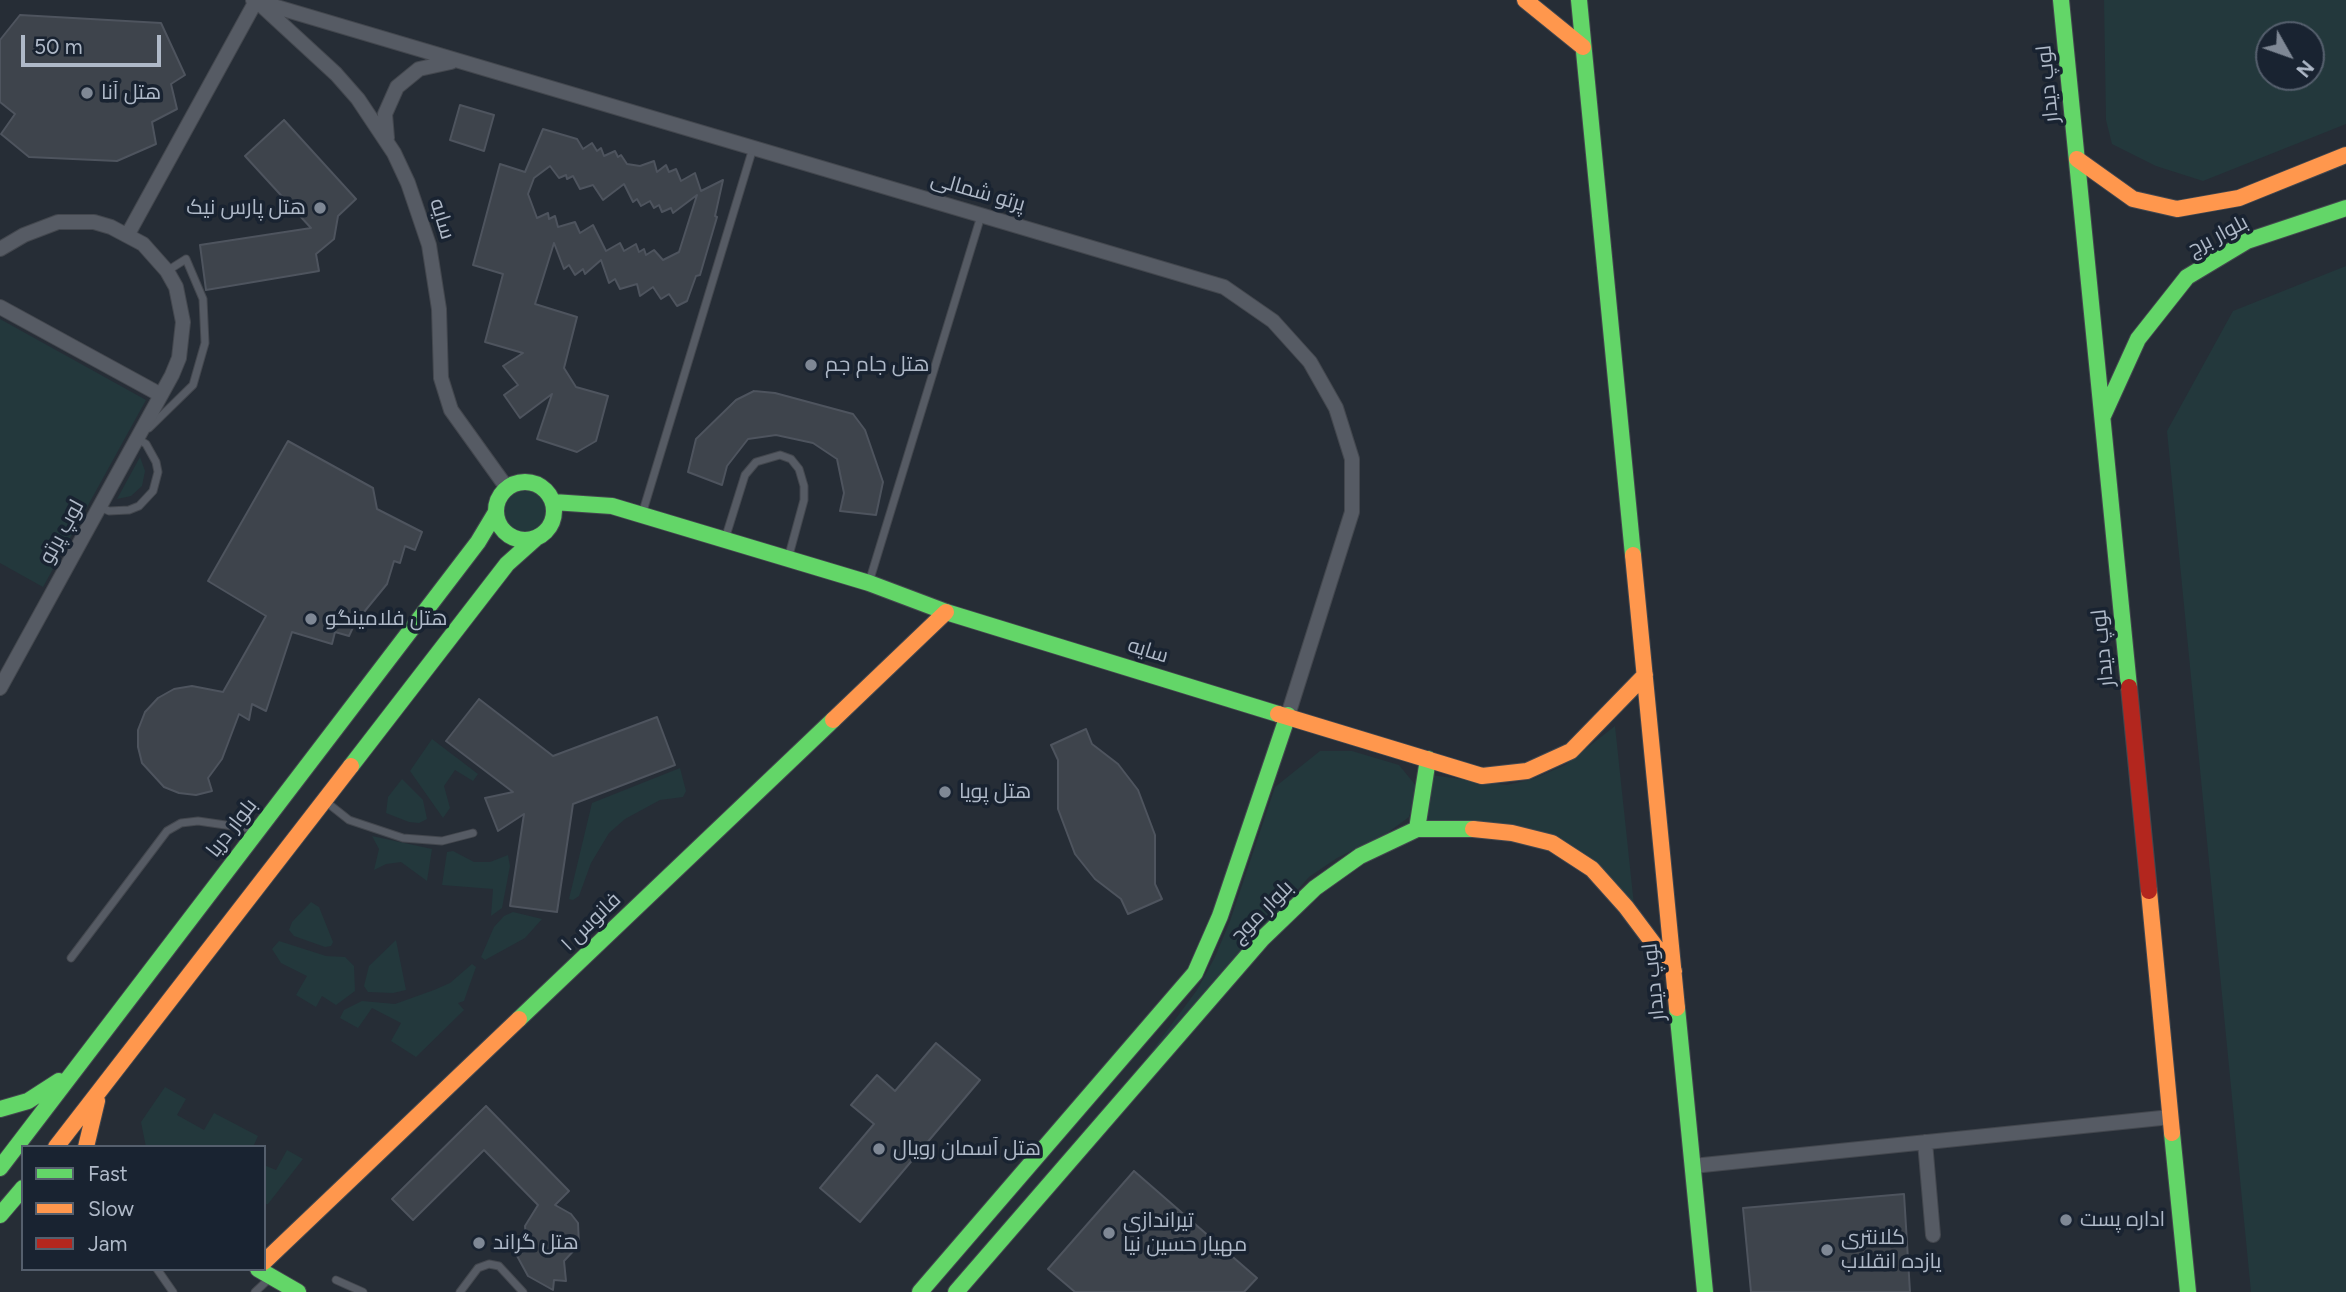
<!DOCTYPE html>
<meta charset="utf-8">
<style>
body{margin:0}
#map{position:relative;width:2346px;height:1292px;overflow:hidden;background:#262d36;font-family:Figtree,sans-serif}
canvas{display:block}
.legend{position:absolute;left:21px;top:1145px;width:245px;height:126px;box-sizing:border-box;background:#192331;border:2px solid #555f6d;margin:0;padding:9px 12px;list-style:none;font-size:21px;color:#afb9c8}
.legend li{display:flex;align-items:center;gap:14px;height:35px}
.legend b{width:35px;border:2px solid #555f6d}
.north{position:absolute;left:2255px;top:21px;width:70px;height:70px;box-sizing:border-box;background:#192331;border:2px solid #555f6d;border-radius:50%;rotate:130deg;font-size:19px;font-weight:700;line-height:28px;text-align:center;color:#afb9c8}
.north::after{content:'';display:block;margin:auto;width:24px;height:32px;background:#7f8895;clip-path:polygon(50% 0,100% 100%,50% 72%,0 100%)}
.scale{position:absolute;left:21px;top:35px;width:140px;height:32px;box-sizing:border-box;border:4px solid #afb9c8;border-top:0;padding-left:9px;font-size:21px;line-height:24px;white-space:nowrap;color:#afb9c8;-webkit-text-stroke:5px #192331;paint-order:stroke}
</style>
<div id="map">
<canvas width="2346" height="1292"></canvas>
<ul class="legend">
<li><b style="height:9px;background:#63d668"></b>Fast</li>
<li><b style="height:9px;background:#ff974d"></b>Slow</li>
<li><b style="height:9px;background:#b3261e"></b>Jam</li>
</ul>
<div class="north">N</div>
<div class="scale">50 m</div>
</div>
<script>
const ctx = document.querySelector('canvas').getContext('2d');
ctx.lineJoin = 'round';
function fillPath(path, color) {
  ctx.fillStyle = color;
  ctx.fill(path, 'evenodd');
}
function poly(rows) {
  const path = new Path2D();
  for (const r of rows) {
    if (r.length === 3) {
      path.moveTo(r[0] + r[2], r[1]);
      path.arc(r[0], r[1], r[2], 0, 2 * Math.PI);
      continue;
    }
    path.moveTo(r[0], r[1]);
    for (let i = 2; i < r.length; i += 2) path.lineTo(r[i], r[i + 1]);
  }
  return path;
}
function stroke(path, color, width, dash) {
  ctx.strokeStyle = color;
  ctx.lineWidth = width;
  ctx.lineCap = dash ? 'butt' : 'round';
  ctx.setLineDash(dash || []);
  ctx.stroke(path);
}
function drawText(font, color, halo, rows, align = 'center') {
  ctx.font = font + ' Figtree,Cairo,sans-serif';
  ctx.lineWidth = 7;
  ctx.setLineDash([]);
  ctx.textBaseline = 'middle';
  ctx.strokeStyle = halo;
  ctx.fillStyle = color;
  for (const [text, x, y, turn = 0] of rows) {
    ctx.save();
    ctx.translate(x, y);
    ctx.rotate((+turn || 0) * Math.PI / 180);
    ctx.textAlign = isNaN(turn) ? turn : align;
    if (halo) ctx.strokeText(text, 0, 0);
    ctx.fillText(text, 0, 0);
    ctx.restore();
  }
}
fillPath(poly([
 [2104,0,2346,0,2346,124,2203,181,2156,166,2112,144,2106,120],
 [2269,35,2311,35,2311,77,2269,77],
 [2346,266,2346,1292,2251,1292,2167,431,2233,311],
 [0,319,146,400,43,587,0,563],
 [140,457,145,471,142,486,131,496,117,499],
 [525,511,21],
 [1615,726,1634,905,1586,856,1425,824,1431,775,1507,785,1533,779,1565,765],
 [432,739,478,774,473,781,455,770,444,786,450,808,443,818,410,771],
 [1320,751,1352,751,1399,765,1417,787,1409,817,1386,834,1337,858,1309,877,1140,1067,1197,990,1215,957,1230,921,1275,787],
 [680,768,686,791,683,797,660,800,625,819,609,833,591,863,579,896,573,900,569,899,592,803],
 [402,779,423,800,427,819,419,823,409,822,386,813,388,797],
 [372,836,432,849,427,881,401,862,386,864,374,870,379,849],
 [453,851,474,862,490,862,508,855,510,866,502,908,491,916,493,889,442,885,447,852],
 [311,902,319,907,333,942,331,946,325,947,294,936,289,930,292,922],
 [513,912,542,919,525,938,485,960,481,957,494,927,504,916],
 [396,940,406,990,393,993,368,992,364,986,369,966],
 [279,941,326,956,345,957,354,966,355,991,336,1005,322,996,316,1007,296,995,307,976,281,963,272,949],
 [472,964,476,967,466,995,464,1001,458,1003,464,1010,416,1057,391,1041,401,1023,372,1008,358,1028,340,1018,344,1010,362,1001,395,1004,434,990,450,983],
 [165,1087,186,1099,177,1115,204,1130,214,1113,258,1136,253,1147,146,1147,141,1122],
 [287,1150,303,1159,268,1204,264,1204,264,1165,276,1170]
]), '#23383c');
const building = poly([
 [20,15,161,23,185,75,171,84,177,109,152,122,156,144,117,161,29,157,1,134,15,114,0,102,0,40,20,15],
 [460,105,494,115,484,151,450,140,460,105],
 [284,120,356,199,338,216,334,239,316,254,319,271,206,290,200,245,311,228,245,156,284,120],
 [543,129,577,139,583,149,592,143,597,151,601,148,604,156,615,151,618,157,621,155,627,164,640,166,654,161,657,172,666,165,669,172,676,169,681,181,695,173,701,191,723,180,715,216,717,217,700,275,696,276,687,301,677,306,669,294,661,299,653,287,640,296,637,284,620,289,615,279,609,283,601,260,585,274,583,269,575,275,569,265,564,269,554,243,535,304,577,317,564,368,576,387,608,396,596,441,577,452,537,439,552,394,520,418,504,395,518,385,503,366,523,353,485,342,503,274,473,265,500,164,525,172,543,129],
 [550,166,559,178,566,175,567,179,573,176,580,189,593,185,603,200,624,184,633,202,637,199,641,206,650,201,654,208,659,205,662,212,671,208,673,213,697,195,679,252,663,260,654,250,646,255,644,249,639,252,636,244,624,251,620,243,606,251,593,225,580,233,575,222,558,227,555,216,549,219,548,213,537,218,528,194,534,178,550,166],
 [754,391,775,393,853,414,865,430,883,482,876,515,840,511,844,493,837,459,813,443,776,435,748,439,727,466,722,485,688,472,696,439,736,400,754,391],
 [288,441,373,488,377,509,422,532,415,550,405,546,400,563,394,561,387,584,355,623,349,636,335,632,332,644,292,632,266,711,252,704,249,720,239,714,222,759,208,778,212,791,196,795,179,793,164,787,142,763,138,747,138,730,145,712,158,698,174,689,192,686,223,692,266,616,208,581,288,441],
 [479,699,553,756,657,717,675,765,573,804,557,912,510,906,524,814,498,831,485,798,513,792,446,741,479,699],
 [1086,729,1092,744,1118,764,1138,790,1155,835,1155,884,1162,899,1128,914,1121,899,1095,879,1075,854,1058,809,1058,760,1051,745,1086,729],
 [936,1043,980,1080,860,1222,820,1188,874,1124,851,1105,877,1075,895,1091,936,1043],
 [486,1106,569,1191,555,1205,571,1214,578,1223,579,1245,564,1261,566,1281,554,1280,553,1290,528,1276,516,1254,527,1251,525,1226,538,1205,484,1150,413,1220,392,1199,486,1106],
 [1134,1171,1257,1278,1244,1292,1075,1292,1048,1269,1134,1171],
 [1904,1194,1910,1292,1751,1292,1743,1208,1904,1194]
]);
fillPath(building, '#3e444c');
stroke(building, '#4e545e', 2);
const lane = poly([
 [149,428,193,385,205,343,203,299,186,259,167,271],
 [100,507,109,511,129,510,139,506,153,491,158,472,156,462,146,444,138,439],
 [643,511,753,148],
 [725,539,745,475,756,462,780,455,791,459,799,469,804,486,804,500,789,555],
 [870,579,981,216],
 [325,801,349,820,403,838,442,841,473,833],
 [71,958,167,831,181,823,198,821,253,829],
 [157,1269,173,1292],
 [336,1280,363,1292],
 [255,1292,270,1278],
 [460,1292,478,1268,489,1264,499,1266,523,1292]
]);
const street = poly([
 [253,0,1224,287,1273,321,1310,362,1336,408,1352,459,1352,512,1288,715],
 [259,3,336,74,358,99,394,153,408,183,429,245,439,309,441,378,451,410,507,488],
 [387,138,385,114,397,87,419,69,451,62],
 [128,234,256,1],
 [0,249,24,235,58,222,94,222,111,227,143,244,167,271,176,287,183,322,179,358,172,375,0,688],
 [0,307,161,395],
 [1925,1142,1933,1235],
 [1693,1166,2171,1117]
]);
const fast = poly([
 [1579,0,1633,555],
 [2061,0,2129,687],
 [2103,416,2138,339,2187,277,2247,241,2346,208],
 [525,511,29],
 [553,502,612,506,869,583,946,612,1278,714],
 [351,766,507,564,535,539],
 [1417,829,1428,759],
 [1677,1008,1705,1292],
 [519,1019,833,720],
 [0,1109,28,1101,59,1081],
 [2172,1133,2188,1292],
 [0,1168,478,542,496,512],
 [0,1215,23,1188],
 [258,1269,298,1292],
 [920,1292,1195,973,1220,916,1288,715],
 [956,1292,1262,939,1315,888,1360,856,1417,829,1473,829]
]);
const slow = poly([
 [1525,0,1583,47],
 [2077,159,2133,199,2177,209,2239,198,2346,155],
 [1633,555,1677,1008],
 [1278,714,1482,776,1527,771,1571,751,1645,675],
 [833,720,946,612],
 [1473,829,1512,833,1552,843,1592,869,1626,907,1674,971],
 [2149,891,2172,1133],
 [56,1147,351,766],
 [86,1147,97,1101],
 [264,1262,519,1019]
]);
const jam = poly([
 [2129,687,2149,891]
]);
stroke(lane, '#43474e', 9);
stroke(street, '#43474e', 16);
stroke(fast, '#43474e', 18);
stroke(slow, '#43474e', 18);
stroke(jam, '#43474e', 18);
stroke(lane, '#565b64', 7);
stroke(street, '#565b64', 14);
stroke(fast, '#63d668', 16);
stroke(slow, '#ff974d', 16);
stroke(jam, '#b3261e', 16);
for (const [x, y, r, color] of [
 [87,93,7,"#7f8895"],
 [320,208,7,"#7f8895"],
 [811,365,7,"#7f8895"],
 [311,619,7,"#7f8895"],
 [945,792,7,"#7f8895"],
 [879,1149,7,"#7f8895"],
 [2066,1220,7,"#7f8895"],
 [1109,1233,7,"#7f8895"],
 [479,1243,7,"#7f8895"],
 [1827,1250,7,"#7f8895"]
]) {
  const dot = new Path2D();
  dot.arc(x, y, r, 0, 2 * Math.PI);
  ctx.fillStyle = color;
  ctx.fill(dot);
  stroke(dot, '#192331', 2.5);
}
drawText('21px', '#afb9c8', '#192331', [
 ["لوپ دیدار",2048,84,-96],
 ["پرتو شمالی",978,192,16],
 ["سایه",442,219,73],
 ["بلوار برج",2218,236,-28],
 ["لوپ پرتو",62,532,-61],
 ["لوپ دیدار",2103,648,-96],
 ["سایه",1148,651,17],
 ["بلوار دریا",232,828,-52],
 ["بلوار موج",1262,912,-45],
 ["فانوس ۱",591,922,-44],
 ["لوپ دیدار",1654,982,-96]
]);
drawText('21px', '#afb9c8', '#192331', [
 ["هتل آنا",101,93],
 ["هتل پارس نیک",306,208,"right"],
 ["هتل جام جم",825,365],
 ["هتل فلامینگو",325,619],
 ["هتل پویا",959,792],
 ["هتل آسمان رویال",893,1149],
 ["اداره پست",2080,1220],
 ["تیراندازی",1123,1221],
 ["مهیار حسین نیا",1123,1245],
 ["کلانتری",1841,1238],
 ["یازده انقلاب",1841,1262],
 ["هتل گراند",493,1243]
], 'left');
</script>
